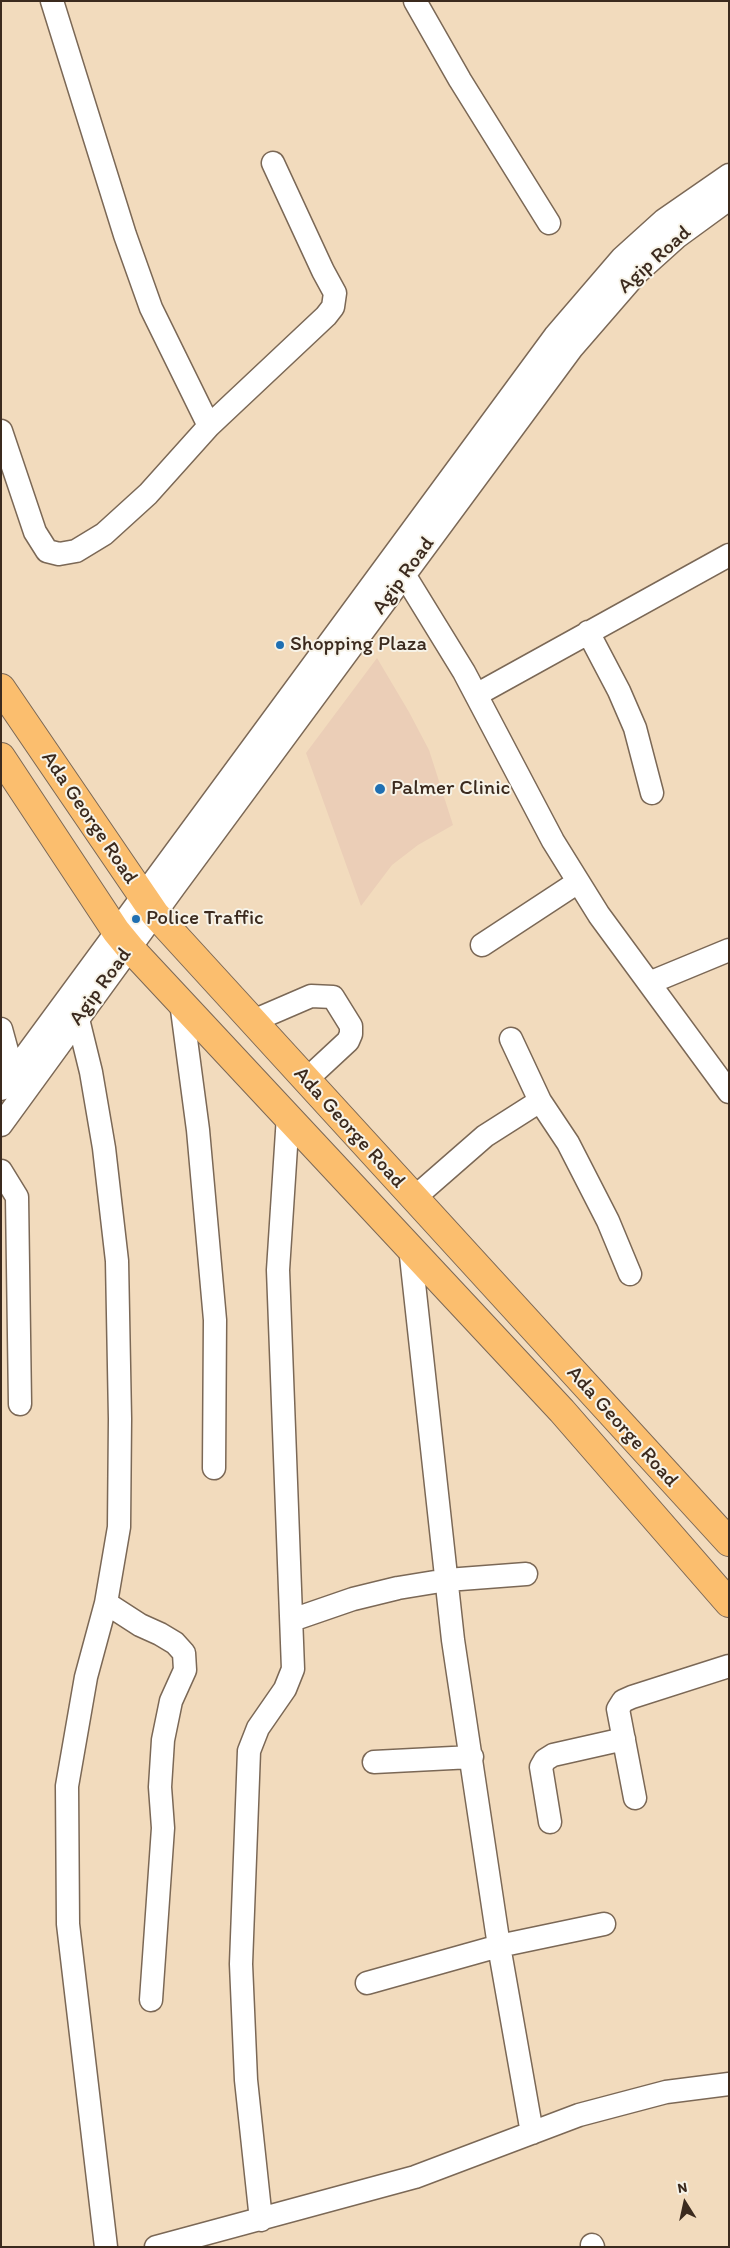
<!DOCTYPE html>
<style>
body{margin:0}
#map{position:relative;width:730px;height:2248px;overflow:hidden;background:#f2dbbd;font-family:Itim,sans-serif}
canvas{display:block}
.frame{position:absolute;inset:0;border:2px solid #3b2a1e;pointer-events:none}
.north{position:absolute;left:660px;top:2178px;width:50px;height:50px;-webkit-text-stroke:4px #f7f3e8;paint-order:stroke;rotate:350deg;font-size:14px;font-weight:700;line-height:20px;text-align:center;color:#3b2a1e}
.north::after{content:'';display:block;margin:auto;width:18px;height:22px;background:#3b2a1e;clip-path:polygon(50% 0,100% 100%,50% 72%,0 100%)}
</style>
<div id="map">
<canvas width="730" height="2248"></canvas>
<div class="frame"></div>
<div class="north">N</div>
</div>
<script>
const ctx = document.querySelector('canvas').getContext('2d');
ctx.lineJoin = 'round';
function fillPath(path, color) {
  ctx.fillStyle = color;
  ctx.fill(path, 'evenodd');
}
function poly(rows) {
  const path = new Path2D();
  for (const r of rows) {
    path.moveTo(r[0], r[1]);
    for (let i = 2; i < r.length; i += 2) path.lineTo(r[i], r[i + 1]);
  }
  return path;
}
function stroke(path, color, width, dash) {
  ctx.strokeStyle = color;
  ctx.lineWidth = width;
  ctx.lineCap = dash ? 'butt' : 'round';
  ctx.setLineDash(dash || []);
  ctx.stroke(path);
}
function drawText(font, color, halo, rows, align = 'center') {
  ctx.font = font + ' Itim,sans-serif';
  ctx.lineWidth = 4;
  ctx.setLineDash([]);
  ctx.textBaseline = 'middle';
  ctx.strokeStyle = halo;
  ctx.fillStyle = color;
  for (const [text, x, y, turn = 0] of rows) {
    ctx.save();
    ctx.translate(x, y);
    ctx.rotate((+turn || 0) * Math.PI / 180);
    ctx.textAlign = isNaN(turn) ? turn : align;
    if (halo) ctx.strokeText(text, 0, 0);
    ctx.fillText(text, 0, 0);
    ctx.restore();
  }
}
fillPath(poly([
 [377,658,409,712,429,750,453,825,418,845,392,865,361,906,306,753]
]), '#ebceb7');
const minor = poly([
 [52,1,125,235,151,308,209,426],
 [415,1,460,80,549,223],
 [1,431,35,532,47,551,59,554,76,551,104,534,148,494,209,426,326,316,333,307,335,293,323,271,273,163],
 [405,576,464,672,553,841,599,915,729,1092],
 [588,632,619,691,635,728,652,793],
 [476,695,729,555],
 [482,945,578,882],
 [649,983,729,950],
 [181,1002,198,1130,215,1320,214,1468],
 [78,1019,91,1072,104,1148,117,1261,120,1419,119,1527,106,1603,86,1677,67,1786,68,1924,106,2247],
 [253,1021,311,996,333,997,351,1026,351,1034,348,1041,306,1080],
 [1,1029,13,1073],
 [511,1039,540,1101,568,1143,608,1221,630,1274],
 [1,1089,555,336,622,258,664,220,729,175],
 [1,1125,175,886,572,348,637,273,677,237,729,199],
 [1,1171,17,1197,20,1404],
 [414,1198,485,1136,540,1101],
 [410,1247,453,1640,499,1946,532,2133],
 [106,1603,140,1625,160,1634,175,1643,184,1653,185,1670,171,1701,163,1740,160,1787,163,1828,151,2000],
 [292,1620,353,1599,398,1588,447,1580,526,1574],
 [374,1762,472,1757],
 [635,1798,618,1709,623,1701,632,1697,729,1666],
 [550,1822,541,1767,545,1760,553,1755,624,1739],
 [367,1983,499,1946,604,1924],
 [261,2220,246,2080,241,1964,249,1751,258,1728,285,1689,293,1669,278,1270,288,1116],
 [592,2245,593,2247],
 [156,2247,415,2177,579,2115,666,2092,729,2084]
]);
const major = poly([
 [1,688,155,914,729,1542],
 [1,757,116,931,130,948,562,1411,729,1603]
]);
stroke(minor, '#7b6856', 25);
stroke(major, '#7b6856', 30);
stroke(minor, '#fff', 22);
stroke(major, '#fbbe6e', 28);
for (const [x, y, r, color] of [
 [280,645,5,"#1f6fb2"],
 [380,789,6,"#1f6fb2"],
 [136,919,5,"#1f6fb2"]
]) {
  const dot = new Path2D();
  dot.arc(x, y, r, 0, 2 * Math.PI);
  ctx.fillStyle = color;
  ctx.fill(dot);
  stroke(dot, '#f7f3e8', 2);
}
drawText('21px', '#3b2a1e', '#f7f3e8', [
 ["Agip Road",655,260,-42],
 ["Agip Road",404,576,-54],
 ["Ada George Road",89,818,56],
 ["Agip Road",101,987,-54],
 ["Ada George Road",349,1128,48],
 ["Ada George Road",622,1427,48]
]);
drawText('21px', '#3b2a1e', '#f7f3e8', [
 ["Shopping Plaza",290,645],
 ["Palmer Clinic",391,789],
 ["Police Traffic",146,919]
], 'left');
</script>
